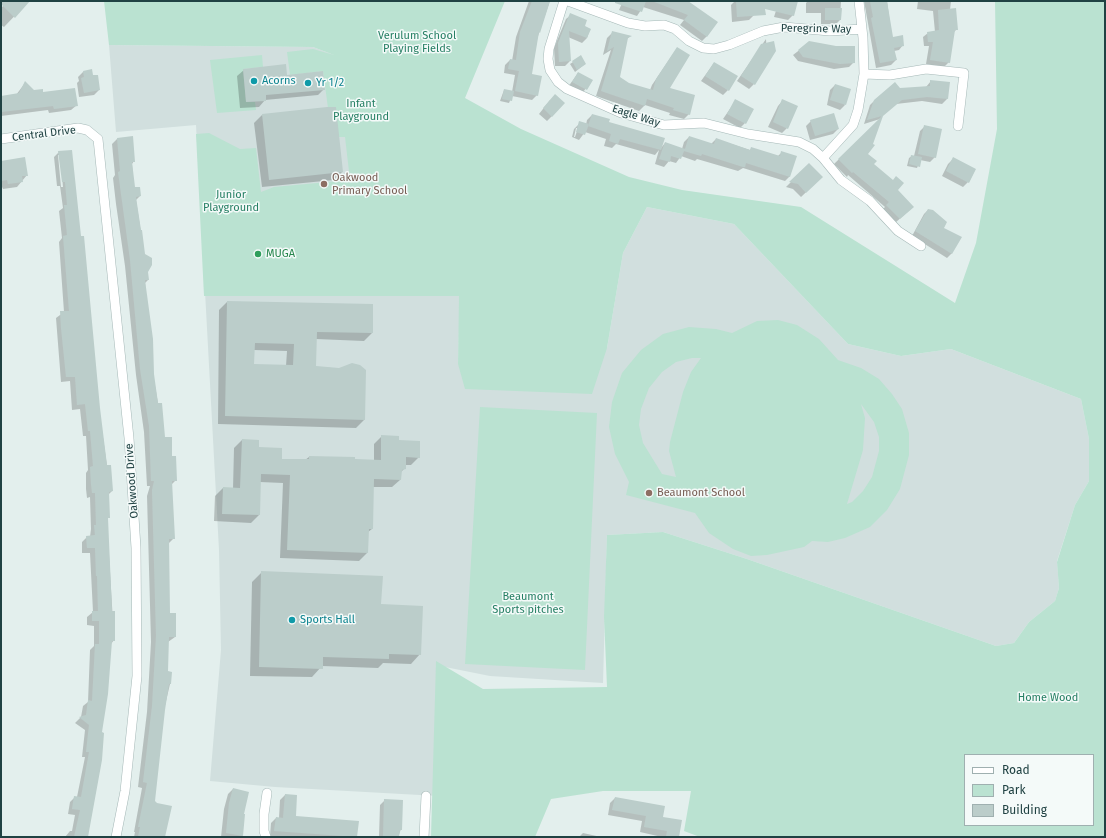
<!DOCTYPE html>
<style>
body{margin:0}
#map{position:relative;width:1106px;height:838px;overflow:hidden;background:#e3efed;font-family:"Fira Sans",sans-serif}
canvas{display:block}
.frame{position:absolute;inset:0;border:2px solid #204243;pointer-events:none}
.legend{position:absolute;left:964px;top:754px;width:130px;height:72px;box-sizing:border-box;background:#f4faf9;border:1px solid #9fb0b0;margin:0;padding:5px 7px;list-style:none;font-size:12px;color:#204243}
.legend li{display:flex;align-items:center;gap:8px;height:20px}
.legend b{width:20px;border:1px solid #9fb0b0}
</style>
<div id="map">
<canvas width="1106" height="838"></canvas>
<div class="frame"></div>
<ul class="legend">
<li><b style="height:5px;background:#fff"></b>Road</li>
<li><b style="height:11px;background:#bae2d1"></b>Park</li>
<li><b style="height:11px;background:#bbcdca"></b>Building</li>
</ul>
</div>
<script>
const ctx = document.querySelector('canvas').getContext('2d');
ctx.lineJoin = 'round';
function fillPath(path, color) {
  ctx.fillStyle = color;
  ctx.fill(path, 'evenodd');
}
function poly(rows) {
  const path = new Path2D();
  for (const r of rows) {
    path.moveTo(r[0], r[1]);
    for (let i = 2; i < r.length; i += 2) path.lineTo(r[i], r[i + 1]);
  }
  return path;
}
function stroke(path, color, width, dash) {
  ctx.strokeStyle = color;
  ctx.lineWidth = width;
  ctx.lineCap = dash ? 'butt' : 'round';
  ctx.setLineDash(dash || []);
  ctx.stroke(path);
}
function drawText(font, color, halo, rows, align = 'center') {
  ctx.font = font + ' "Fira Sans",sans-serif';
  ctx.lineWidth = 3;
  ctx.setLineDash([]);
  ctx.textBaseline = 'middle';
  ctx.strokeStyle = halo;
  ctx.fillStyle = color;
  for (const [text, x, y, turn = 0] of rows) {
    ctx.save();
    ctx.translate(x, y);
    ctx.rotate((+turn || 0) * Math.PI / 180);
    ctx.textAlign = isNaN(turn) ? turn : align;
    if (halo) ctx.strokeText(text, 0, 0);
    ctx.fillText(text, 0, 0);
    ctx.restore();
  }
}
fillPath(poly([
 [109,45,313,47,361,65,460,296,458,364,607,348,623,253,647,207,734,224,848,344,901,356,951,349,1081,399,1089,439,1089,481,1075,505,1057,561,1059,588,1055,601,1029,622,1014,643,996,646,747,559,663,532,607,535,603,683,490,676,445,667,438,796,275,787,210,781,221,650,219,550,196,125,116,132]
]), '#d1dfde');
fillPath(poly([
 [104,1,505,1,465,98,521,129,629,177,682,190,801,207,955,303,976,243,997,129,995,1,1105,1,1105,837,700,837,684,831,691,791,603,791,551,799,535,837,431,837,436,661,483,689,607,687,604,617,607,535,663,532,747,559,996,646,1014,643,1029,622,1055,601,1059,588,1057,562,1075,505,1089,481,1089,439,1081,399,951,349,901,356,848,344,734,224,647,207,623,253,607,348,592,394,465,389,458,364,459,296,204,296,196,134,209,133,240,149,256,148,261,192,274,187,350,180,345,137,339,137,328,108,323,71,290,75,287,52,313,49,334,55,313,47,109,45],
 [965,755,1093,755,1093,825,965,825],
 [262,55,263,67,243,69,246,102,255,102,256,110,217,113,210,60],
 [778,320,797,325,819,339,838,360,861,368,879,379,892,394,902,409,909,433,909,455,900,489,887,510,870,527,845,538,828,542,812,541,804,547,767,555,751,556,733,549,709,533,695,513,626,495,629,482,615,454,609,427,612,402,622,373,641,350,663,334,689,327,716,329,732,333,757,321],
 [692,358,701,358,691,372,683,392,670,442,669,451,676,477,662,474,643,443,639,425,641,409,649,388,662,372,676,362],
 [861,404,874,422,879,437,879,451,872,477,863,491,852,502,847,504,863,450,865,418],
 [480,407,597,413,585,670,465,664]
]), '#bae2d1');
fillPath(poly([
 [8,1,29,1,4,27,1,25,1,8],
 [529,1,550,1,536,42,531,75,537,95,532,100,512,96,509,103,500,101,504,90,512,92,515,75,504,73,505,65,510,60,512,61,516,37],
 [623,1,687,1,707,36,702,41,680,25,684,20,643,7,637,16,619,10],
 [735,1,754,1,754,15,749,20,732,22,731,5],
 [779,1,795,1,793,15,788,20,774,17],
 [808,1,841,1,840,20,836,24,821,24,821,13,806,13,806,3],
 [864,1,887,1,892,38,903,45,899,50,894,51,896,60,891,65,876,68],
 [918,1,951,1,950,10,957,29,954,32,949,62,944,67,926,64,929,46,924,46,923,37,928,33,935,32,933,11,917,9],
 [571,15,583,27,590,29,587,38,582,43,568,37,570,61,565,66,555,66,554,48,566,19],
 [612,33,630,36,627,39,619,78,629,84,650,90,652,85,677,48,669,89,689,114,684,119,669,115,670,113,645,105,639,111,596,96,611,50,603,55,607,38],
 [766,39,767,57,754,84,749,89,737,81],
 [810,42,854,62,849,67,834,69,798,61,793,55],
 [581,57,585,64,575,72,570,64],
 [714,63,728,90,723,95,701,81],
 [244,70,286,76,324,89,318,95,265,100,259,107,240,108,237,76],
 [91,71,92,76,99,90,94,95,79,97,77,83,79,81,78,77,83,72],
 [578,73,591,81,581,95,568,87],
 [931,81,949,83,947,99,942,104,922,101,896,104,882,116,872,144,866,154,873,164,892,181,897,190,913,207,895,223,882,210,885,207,848,175,847,177,834,164,880,119,864,124,870,105,875,100,900,89,926,87],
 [25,83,33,92,77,105,71,110,49,113,48,110,1,116,1,97,16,95],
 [835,85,845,105,840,110,827,105,830,90],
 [550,100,552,116,547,121,539,114],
 [736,100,752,109,745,123,740,128,723,119],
 [783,100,787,128,782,133,768,127,778,106],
 [262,115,342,172,334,180,262,187,254,123],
 [592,115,661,148,665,143,682,149,684,142,689,137,711,144,716,139,750,150,751,149,777,157,782,152,790,176,785,181,743,168,738,171,697,159,695,161,681,156,676,163,669,161,664,167,655,164,659,150,655,155,616,144,612,148,604,146,606,139,585,132,579,140,572,137,574,129,579,124,586,125,587,120],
 [576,128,578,128,575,137,574,137],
 [811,121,838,129,833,134,810,140,806,126],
 [925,126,935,157,930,162,920,160,917,168,907,166,909,158,912,156,914,156,920,131],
 [132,138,134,161,132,164,134,188,140,196,136,200,147,272,148,280,145,283,153,374,164,438,171,457,176,480,171,485,174,538,169,543,169,614,175,637,168,642,167,672,170,684,164,710,154,801,163,837,134,837,135,832,134,832,142,788,138,787,147,712,151,642,147,496,150,486,147,486,144,432,136,375,125,266,116,204,113,178,115,175,112,144,117,139],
 [71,151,99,408,107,466,112,491,108,495,107,519,114,640,111,644,87,837,65,837,70,831,72,831,75,815,68,814,70,802,75,797,77,797,85,757,82,757,85,730,75,723,81,717,83,706,88,702,90,650,94,646,94,626,87,625,87,617,93,612,90,553,82,553,82,542,87,537,90,537,91,529,90,497,87,498,86,489,86,473,88,470,86,436,83,436,80,409,72,410,70,381,61,382,56,318,64,312,59,242,62,238,59,211,63,208,60,186,57,186,54,157,59,152],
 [58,155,60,155,63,187,61,187],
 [953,159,974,169,968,182,963,187,942,176,948,164],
 [1,161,27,175,17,187,3,189,1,185],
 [809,164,822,177,801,197,793,189,786,187],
 [928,210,943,228,952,253,947,258,912,236,924,214],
 [227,302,372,333,364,341,316,339,315,367,365,370,364,420,356,428,218,424,219,310],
 [254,350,287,351,286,366,253,365],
 [382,436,398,441,419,457,411,465,405,465,405,468,401,472,400,480,392,487,373,487,372,529,368,532,367,553,359,561,280,558,283,483,260,482,259,515,251,523,214,521,215,496,223,488,233,489,234,448,242,440,281,460,305,460,309,457,374,461,374,444],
 [262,572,380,605,420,654,411,664,383,663,378,668,322,666,312,677,250,676,252,582],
 [233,789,243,815,244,815,242,837,221,837,224,809,228,794],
 [285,795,295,817,356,836,270,836,271,823,276,818,279,818,280,800],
 [615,798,662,818,678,837,662,837,640,832,642,821,608,815,610,803],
 [385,800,401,829,398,837,379,837,380,805],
 [583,833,601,837,579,837]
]), '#0003');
fillPath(poly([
 [1,1,30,1,15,18,1,4],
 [532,1,550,1,540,33,539,32,532,74,542,76,538,96,515,91,519,71,508,69,510,59,516,60,520,32],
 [615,1,646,1,642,12,615,3],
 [652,1,688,1,718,22,707,37,684,20,688,15],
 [736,1,798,1,794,16,765,9,766,15,737,17],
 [870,1,887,1,893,37,903,35,904,46,894,48,897,60,880,63,871,18,873,17],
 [825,8,842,8,841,20,825,20],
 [956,8,958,30,955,30,950,63,930,60,933,42,928,42,927,32,939,30,938,10],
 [570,13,587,20,585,26,591,29,587,38,569,31,571,61,559,62,558,43],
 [612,31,632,36,628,38,620,77,629,83,653,90,656,79,677,47,690,55,670,88,695,95,690,115,673,110,674,108,647,99,645,106,601,91,614,47,607,51],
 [774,41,776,51,755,85,741,76,761,44],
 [809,41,836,46,855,46,855,63,840,64,803,57,798,50],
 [581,55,586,64,577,70,572,61],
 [714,62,738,76,729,91,705,76],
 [286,64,287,75,323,71,325,90,266,95,266,101,246,102,243,69],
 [92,69,93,75,98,75,100,90,84,93,81,78,84,77,83,71],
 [578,72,593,80,587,90,572,82],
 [930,80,950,82,948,99,927,97,902,100,883,116,873,144,875,145,868,154,877,161,874,164,893,180,896,176,904,183,898,190,914,207,900,219,886,205,889,202,853,172,852,173,838,159,882,116,867,120,874,100,895,82,900,88,930,86],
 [25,81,34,90,43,89,43,92,75,88,78,106,54,109,53,106,1,112,1,96,19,93],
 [835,84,851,89,846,105,830,100],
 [504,89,514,91,512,101,502,99],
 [555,94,565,103,552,117,543,108],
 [735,99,754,109,746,124,727,114],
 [782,99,798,106,788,129,773,122],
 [327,107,336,107,343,172,269,180,262,114],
 [834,113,839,129,815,136,810,120],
 [592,114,610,119,609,122,665,138,661,150,620,139,618,144,609,141,611,134,588,126],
 [579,121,589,124,585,135,576,132],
 [924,125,942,129,936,158,918,154],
 [133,136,135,162,132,162,135,187,140,187,141,196,136,197,141,230,142,230,145,254,152,258,152,265,148,272,149,280,145,280,153,339,154,374,158,403,162,403,165,437,172,437,172,456,176,456,177,481,172,481,175,539,169,539,170,613,176,613,176,637,169,637,168,671,172,672,171,684,169,684,165,710,155,801,157,803,172,806,165,837,138,837,140,827,138,827,147,783,143,782,152,706,156,636,152,490,154,481,151,481,149,426,140,369,130,260,118,172,120,171,117,138],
 [689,136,714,144,716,138,750,150,751,147,780,156,781,151,797,156,790,177,746,163,745,167,743,167,702,154,701,156,684,151,681,159,671,156,670,162,659,159,665,142,685,149],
 [72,150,81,236,84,236,100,408,107,465,111,465,113,491,109,492,110,518,108,518,112,611,115,611,115,641,112,641,108,694,102,732,104,733,102,760,88,837,74,837,80,810,72,809,74,796,81,797,89,752,86,752,89,725,79,717,86,715,88,700,92,701,95,644,99,644,99,621,92,621,92,611,98,611,97,576,96,576,95,548,87,548,86,536,95,535,94,525,96,525,95,493,92,493,91,484,90,467,93,466,90,431,88,431,85,404,77,405,75,377,66,377,61,328,60,311,69,311,63,236,67,235,64,205,67,205,65,182,62,182,58,151],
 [911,155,922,157,920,167,909,164],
 [25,157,28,176,22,176,23,182,8,184,7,180,1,181,1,161],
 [953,157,976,169,969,183,946,171],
 [809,163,823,177,806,193,798,184,789,182],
 [928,209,933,210,947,222,944,228,962,237,952,254,915,231],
 [227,301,373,304,373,333,317,332,316,366,339,368,352,363,360,365,366,370,365,420,225,416],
 [255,343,294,344,293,365,254,364],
 [381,435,399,436,399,440,420,441,420,458,406,457,406,469,402,470,401,480,374,479,373,529,369,529,368,553,287,550,290,475,261,474,260,515,222,514,223,487,240,488,242,439,259,440,259,447,282,448,282,459,309,459,309,456,355,457,355,459,381,460],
 [261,571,383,576,381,604,423,606,421,655,389,654,389,659,323,657,323,669,259,667],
 [233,788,249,792,244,814,245,814,243,836,226,833,229,803],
 [285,794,297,795,296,816,359,821,357,837,274,831,276,817,283,818],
 [615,797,665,806,663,817,682,820,679,837,666,837,667,831,644,827,646,816,612,810],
 [384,799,403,800,402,830,400,830,399,837,383,837]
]), '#bbcdca');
const street = poly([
 [564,1,549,49,548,59,550,70,558,82,567,89,621,113,664,125,704,123,748,134,799,142,813,149,823,158,841,180,870,201,898,231,921,246],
 [568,1,628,23,645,26,664,25,675,29,689,41,703,48,714,49,729,45,763,31,784,27,830,31,862,29],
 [864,74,890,75,926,69,964,73,958,126],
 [1,139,78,128,87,130,98,139,129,438,136,548,137,676,125,791,116,837],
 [823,158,853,125,858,110,864,74,863,38,859,1],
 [266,837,264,831,264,814,267,793],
 [424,837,426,796]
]);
stroke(street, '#a5b8b7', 10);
stroke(street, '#fff', 9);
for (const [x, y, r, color] of [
 [254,81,4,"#0f9aa8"],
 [308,83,4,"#0f9aa8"],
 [324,184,4,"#8d6e63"],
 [258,254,4,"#2e9e5b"],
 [649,493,4,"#8d6e63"],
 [292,620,4,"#0f9aa8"]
]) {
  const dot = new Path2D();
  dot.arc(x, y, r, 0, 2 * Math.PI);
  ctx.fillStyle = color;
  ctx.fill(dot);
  stroke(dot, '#f4faf9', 1.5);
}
drawText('11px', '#204243', '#f4faf9', [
 ["Peregrine Way",816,29,1],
 ["Eagle Way",636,116,18],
 ["Central Drive",44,134,-7],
 ["Oakwood Drive",132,481,-94]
]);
drawText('11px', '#257f63', '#f4faf9', [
 ["Verulum School",417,36],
 ["Playing Fields",417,49],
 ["Infant",361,104],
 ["Playground",361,117],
 ["Junior",231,195],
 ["Playground",231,208],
 ["Beaumont",528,597],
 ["Sports pitches",528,610],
 ["Home Wood",1048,698]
]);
drawText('11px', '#0d838f', '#f4faf9', [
 ["Acorns",262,81],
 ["Yr 1/2",316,83],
 ["Sports Hall",300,620]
], 'left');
drawText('11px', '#785e54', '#f4faf9', [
 ["Oakwood",332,178],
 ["Primary School",332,191],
 ["Beaumont School",657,493]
], 'left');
drawText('11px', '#27864d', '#f4faf9', [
 ["MUGA",266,254]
], 'left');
</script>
